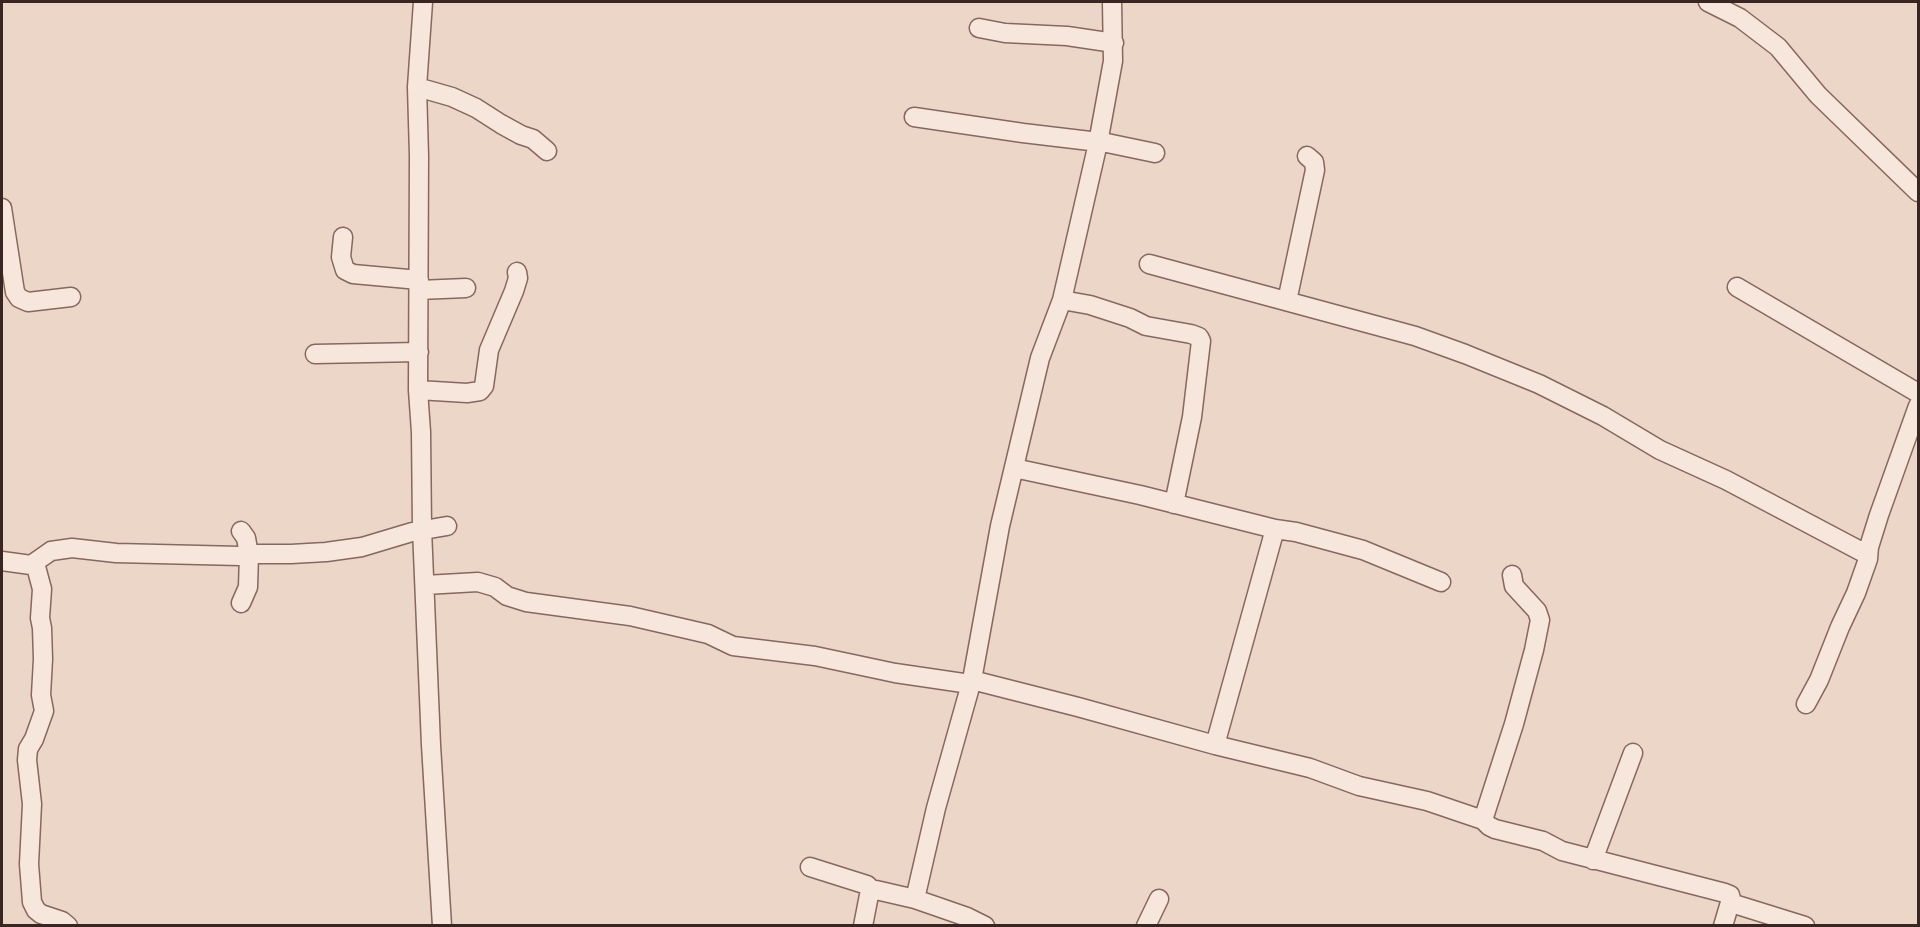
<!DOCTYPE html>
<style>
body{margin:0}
#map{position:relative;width:1920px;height:927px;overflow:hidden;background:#ecd6c8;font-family:"Source Serif 4",serif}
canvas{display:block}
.frame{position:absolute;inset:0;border:3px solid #392521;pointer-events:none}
</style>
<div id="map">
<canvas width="1920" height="927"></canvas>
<div class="frame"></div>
</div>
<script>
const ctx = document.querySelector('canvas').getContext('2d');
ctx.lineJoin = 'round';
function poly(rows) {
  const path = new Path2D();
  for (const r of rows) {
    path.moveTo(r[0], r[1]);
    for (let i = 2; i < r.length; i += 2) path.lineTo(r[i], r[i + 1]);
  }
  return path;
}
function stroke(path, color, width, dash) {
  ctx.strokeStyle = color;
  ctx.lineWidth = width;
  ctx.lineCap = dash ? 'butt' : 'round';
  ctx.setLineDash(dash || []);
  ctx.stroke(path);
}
const minor = poly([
 [423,2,417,87,419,156,418,390,421,432,422,529,431,745,442,926],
 [1708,2,1740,18,1778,47,1818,95,1918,192],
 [979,28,1005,33,1067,36,1114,43],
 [417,87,452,97,476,108,501,124,521,135,533,139,547,151],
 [914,117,1023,133,1107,143,1155,153],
 [2,208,15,292,19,298,28,302,71,297],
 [343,237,341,257,345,270,353,274,419,280],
 [1149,264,1415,336,1465,354,1539,384,1603,416,1660,450,1726,480,1868,555],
 [1737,287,1918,393],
 [419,290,466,288],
 [1062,300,1090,305,1130,318,1146,326,1191,334,1199,337,1201,341,1192,417,1174,504],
 [1287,301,1315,170,1314,162,1307,156],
 [315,354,419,352],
 [418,390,467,393,480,391,484,386,489,350,514,291,518,278,517,272],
 [1014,468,1140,495,1275,529,1296,532,1363,550,1441,582],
 [2,561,31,565,51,551,72,548,116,553,240,556,258,554,291,554,326,552,362,547,412,532,447,526],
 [35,563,42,589,40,618,42,628,43,659,41,695,44,711,34,739,28,749,27,760,32,804,29,864,32,902,36,910,41,914,62,921,68,926],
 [425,585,478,582,495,587,507,596,526,602,630,616,708,634,733,646,815,656,895,673,970,684],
 [241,603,248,587,249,555,246,538,241,531],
 [972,680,1078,707,1215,745,1310,768,1359,786,1427,801,1483,820,1489,826,1495,829,1543,841,1562,851,1725,893,1730,895,1731,899,1723,926],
 [1806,704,1819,680,1840,627,1856,593,1868,559,1869,547,1879,515,1918,406],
 [1215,745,1275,529],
 [1483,820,1514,724,1534,650,1540,620,1537,611,1514,586,1512,575],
 [1593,860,1633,753],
 [810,867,867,885,872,890],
 [915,899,936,808,972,680,1000,526,1040,358,1062,300,1098,143,1113,61,1112,2],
 [1731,903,1805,926],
 [863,926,869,895,872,890,876,890,915,899,967,917,985,926],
 [1146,926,1159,899]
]);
stroke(minor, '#87675e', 21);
stroke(minor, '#f7e6db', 18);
</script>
